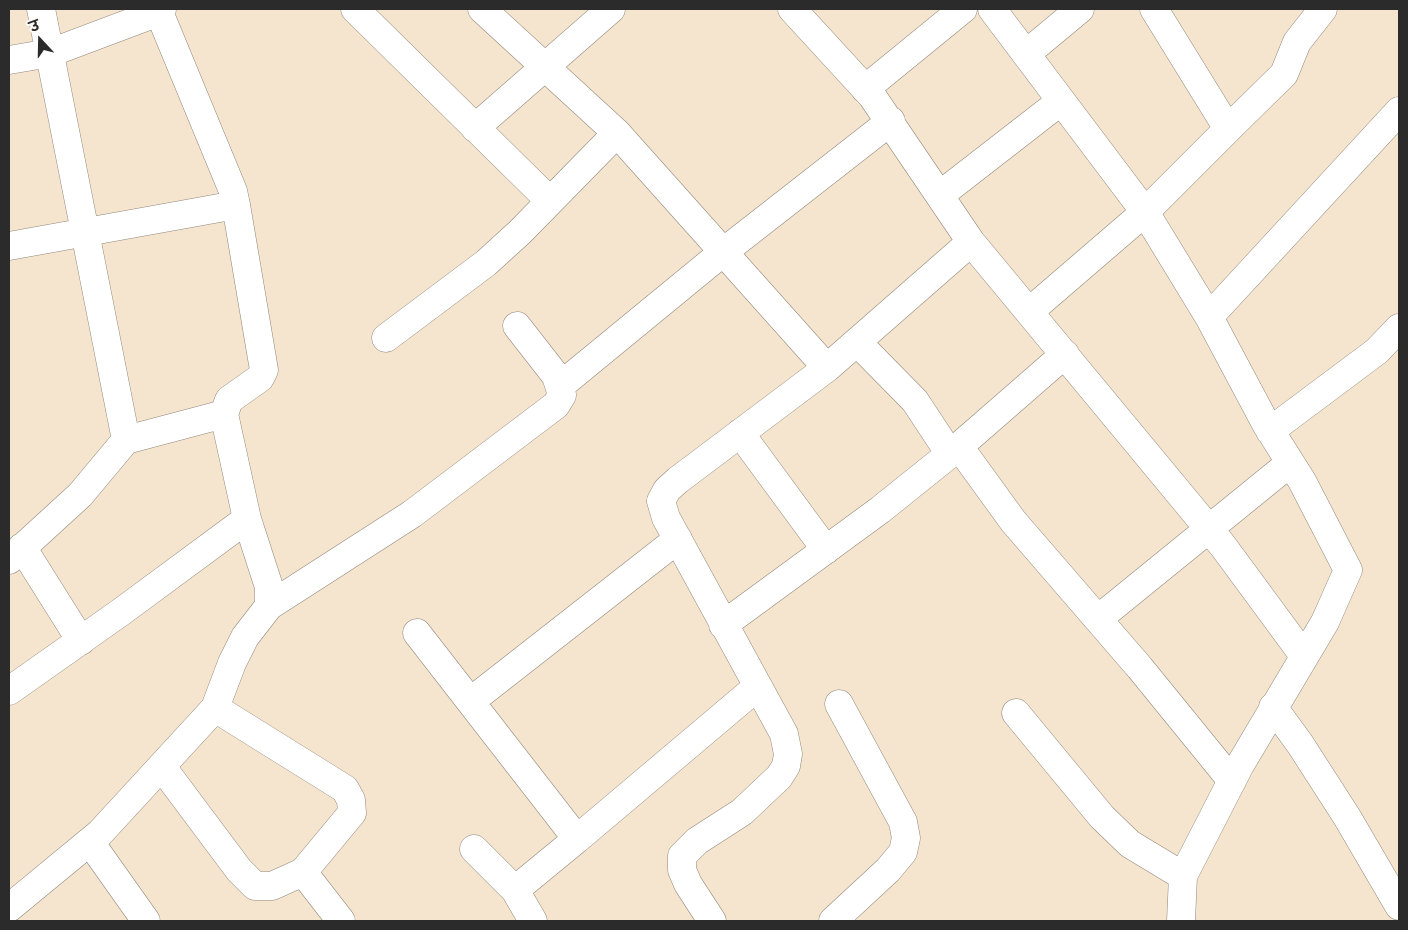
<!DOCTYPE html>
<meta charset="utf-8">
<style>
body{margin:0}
#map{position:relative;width:1408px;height:930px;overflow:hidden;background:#f6e5ce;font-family:"Patrick Hand","Playpen Sans Deva",sans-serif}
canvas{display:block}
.frame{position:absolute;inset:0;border:10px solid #2b2b2b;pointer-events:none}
.north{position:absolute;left:15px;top:15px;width:50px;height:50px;-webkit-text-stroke:4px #fdfcf7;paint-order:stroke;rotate:339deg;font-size:14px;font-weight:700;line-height:20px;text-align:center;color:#2b2b2b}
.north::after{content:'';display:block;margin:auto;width:18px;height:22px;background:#2b2b2b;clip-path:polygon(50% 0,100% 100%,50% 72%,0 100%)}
</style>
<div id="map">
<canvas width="1408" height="930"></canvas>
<div class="frame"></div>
<div class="north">उ</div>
</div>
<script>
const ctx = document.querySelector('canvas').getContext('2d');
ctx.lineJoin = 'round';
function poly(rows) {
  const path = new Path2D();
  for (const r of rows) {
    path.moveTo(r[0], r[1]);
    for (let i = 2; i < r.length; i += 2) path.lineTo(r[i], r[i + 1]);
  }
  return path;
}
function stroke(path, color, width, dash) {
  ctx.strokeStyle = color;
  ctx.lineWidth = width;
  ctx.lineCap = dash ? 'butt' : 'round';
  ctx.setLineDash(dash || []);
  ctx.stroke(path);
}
const street = poly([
 [355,9,550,201],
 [482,9,617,133,827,368],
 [792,9,872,96,971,242,1223,546,1304,656],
 [992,9,1145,212,1209,317,1266,424,1302,481,1348,570,1325,622,1240,765,1183,876,1181,921],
 [1026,54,1080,9],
 [9,60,50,53,159,12],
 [865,89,963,9],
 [475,128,611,9],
 [1228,129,1284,74,1297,42,1323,9],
 [940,195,1061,101],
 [9,246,236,205],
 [1030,311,1145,212,1228,129,1154,9],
 [1209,317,1399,111],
 [386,338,486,263,520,232,617,133],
 [857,342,915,401,944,445,963,452,1013,521,1140,668,1232,781],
 [560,386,722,253,891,121],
 [1270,431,1377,351,1399,328],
 [740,433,826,550],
 [126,440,224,414],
 [22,547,81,641],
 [9,560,80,495,126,440,41,9],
 [269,606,412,514,556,405,562,395,556,376,517,326],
 [1098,619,1290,463],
 [723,625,880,510,956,449,1065,354],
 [417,633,577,839,515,890,533,921],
 [9,691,121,612,247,519],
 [471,701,678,539],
 [1273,707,1300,744,1347,817,1399,906],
 [1016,713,1102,817,1130,844,1183,876],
 [162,767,239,870,255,886,272,886,303,872,352,813,351,800,345,789,215,708],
 [577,839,757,687],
 [90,842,146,921],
 [474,849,515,890],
 [303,872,341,921],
 [9,908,100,833,215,708,232,663,245,637,269,606,269,587,247,519,224,414,229,400,260,378,264,370,236,205,233,191,159,12,162,9],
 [712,921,688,884,682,870,682,856,697,841,742,812,779,777,786,766,788,754,784,734,666,518,661,501,667,490,678,480,827,368,971,242],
 [833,921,888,870,903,852,906,838,903,822,839,704]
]);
stroke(street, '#90887c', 29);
stroke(street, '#fff', 28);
</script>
